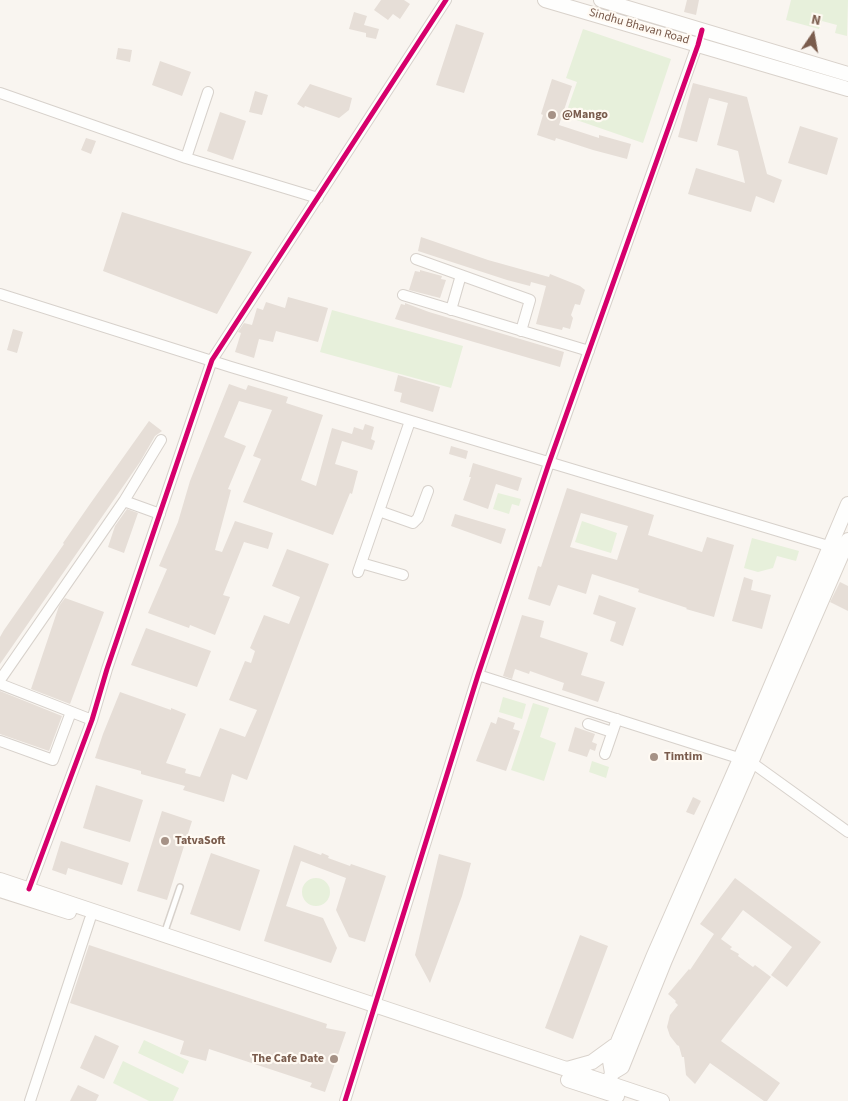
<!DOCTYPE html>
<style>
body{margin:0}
#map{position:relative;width:848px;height:1101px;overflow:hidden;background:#f9f5f0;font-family:"Source Sans 3",sans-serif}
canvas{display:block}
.north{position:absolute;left:788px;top:10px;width:50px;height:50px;-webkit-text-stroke:4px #fffaf3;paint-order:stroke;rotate:12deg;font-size:14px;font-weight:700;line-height:20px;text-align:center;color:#7a5c4d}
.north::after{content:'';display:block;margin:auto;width:18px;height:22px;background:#7a5c4d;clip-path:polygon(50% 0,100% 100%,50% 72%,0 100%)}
</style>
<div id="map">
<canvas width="848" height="1101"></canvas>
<div class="north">N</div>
</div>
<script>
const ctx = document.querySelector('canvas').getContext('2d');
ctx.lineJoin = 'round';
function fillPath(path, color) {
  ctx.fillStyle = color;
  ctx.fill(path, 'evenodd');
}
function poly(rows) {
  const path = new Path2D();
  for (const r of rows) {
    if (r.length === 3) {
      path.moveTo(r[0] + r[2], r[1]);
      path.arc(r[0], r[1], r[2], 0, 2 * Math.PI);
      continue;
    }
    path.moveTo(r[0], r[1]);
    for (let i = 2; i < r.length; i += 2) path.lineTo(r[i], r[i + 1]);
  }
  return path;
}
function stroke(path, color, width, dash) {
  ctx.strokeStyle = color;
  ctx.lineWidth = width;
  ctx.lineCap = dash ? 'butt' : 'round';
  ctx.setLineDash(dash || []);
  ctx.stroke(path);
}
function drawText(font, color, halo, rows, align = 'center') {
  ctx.font = font + ' "Source Sans 3",sans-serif';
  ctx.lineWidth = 4.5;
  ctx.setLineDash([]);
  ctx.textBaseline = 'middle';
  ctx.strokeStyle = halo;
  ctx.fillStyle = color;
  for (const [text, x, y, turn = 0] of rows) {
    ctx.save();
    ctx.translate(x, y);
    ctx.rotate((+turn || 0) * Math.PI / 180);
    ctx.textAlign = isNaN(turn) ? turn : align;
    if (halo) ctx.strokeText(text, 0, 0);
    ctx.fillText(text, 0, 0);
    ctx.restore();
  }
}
fillPath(poly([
 [791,0,848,0,847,36,835,33,837,25,822,21,819,29,786,20],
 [583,29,671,59,643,143,565,116,577,82,566,78],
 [332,310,463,346,451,388,320,352],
 [498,493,521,499,519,506,512,504,509,514,493,509],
 [582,521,617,533,611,553,575,542],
 [752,538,799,551,796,561,777,556,773,568,758,572,744,568],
 [503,697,526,704,522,719,499,712],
 [533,703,549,708,540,737,556,743,544,781,511,770],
 [592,761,609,767,606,778,589,772],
 [316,892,14],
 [144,1040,189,1061,183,1074,138,1053],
 [123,1061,179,1088,173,1101,149,1101,113,1083]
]), '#e7f0db');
fillPath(poly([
 [381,0,404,0,410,4,400,19,393,14,388,20,374,10],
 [687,0,699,0,696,15,684,12],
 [354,12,367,16,364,25,379,29,376,39,366,37,366,33,349,29],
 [456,24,484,33,464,93,436,85],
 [118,48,132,50,130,62,116,59],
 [160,61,191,72,182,96,152,85],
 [552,79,572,86,559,125,599,138,599,135,631,144,627,159,593,150,556,138,555,141,537,135,543,115,541,114],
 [693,83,747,97,767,174,782,180,774,203,756,196,751,212,688,194,696,168,745,183,738,151,717,145,728,103,709,98,697,142,678,137],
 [310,84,352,98,349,110,339,118,305,106,304,108,297,104],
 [255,91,268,95,262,115,249,112],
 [220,112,246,121,233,160,207,151],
 [800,126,838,138,827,175,788,163],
 [86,138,96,141,91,154,81,150],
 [122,212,252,252,217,314,103,271],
 [421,237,488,260,549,277,550,274,580,286,585,290,580,305,575,304,571,315,573,318,570,329,563,327,562,330,536,324,546,286,531,282,530,286,507,280,418,251],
 [420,270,442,276,441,279,446,280,440,298,409,290,415,271,420,272],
 [288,297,328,308,318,342,276,331,273,342,259,339,254,358,235,352,241,333,238,332,244,323,252,325,257,308,263,310,266,302,285,308],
 [405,303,429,312,564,352,560,367,395,319,401,304,405,305],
 [13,329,23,332,17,353,7,350],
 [398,375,440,387,433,412,400,402,402,393,394,391],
 [229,384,246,390,248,385,288,397,286,403,323,415,301,480,316,486,332,428,352,434,354,427,363,430,365,424,374,427,371,439,375,441,372,450,342,441,335,464,358,471,352,494,350,493,333,535,243,502,261,459,253,456,272,410,239,401,224,437,246,446,228,489,231,490,215,550,222,552,235,521,273,533,268,549,244,542,223,595,230,597,215,635,190,625,189,628,148,613,167,569,159,566,178,522,190,481],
 [149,421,162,431,155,436,140,462,0,664,0,637,4,630,64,544,63,543,90,504],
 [451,446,468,451,466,459,449,454],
 [473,463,522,478,518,491,496,484,488,509,463,500,471,477,469,477],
 [567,488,654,515,648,535,702,552,707,537,734,545,714,617,686,609,687,608,638,592,639,589,592,574,586,594,558,585,550,606,528,599,538,566,541,567],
 [581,513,628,526,617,560,570,547],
 [127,509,138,513,124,553,108,547,115,526],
 [455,514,506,529,501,544,451,526],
 [287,549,329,564,247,780,232,774,224,802,183,790,185,786,141,774,141,771,95,758,103,734,120,692,171,710,171,708,186,714,166,763,186,769,185,773,200,777,220,728,245,737,257,710,229,700,245,661,251,663,255,651,250,648,264,615,289,624,300,597,272,586],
 [744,577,753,580,751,590,771,595,762,629,732,621],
 [840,582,848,586,848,611,830,602],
 [599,595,636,608,623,646,610,641,616,622,593,614],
 [65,598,104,612,70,704,31,689,59,606],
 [522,615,544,621,540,637,588,653,581,675,605,682,598,702,562,690,564,683,530,671,529,674,515,669,512,679,503,676],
 [146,628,211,651,197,687,131,665],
 [0,691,62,716,49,751,0,734],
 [498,717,515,723,513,729,520,731,506,771,476,761,491,722,496,724],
 [575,727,595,734,592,742,597,744,595,751,590,749,587,757,568,751],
 [96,785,143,800,130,842,83,828],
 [693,797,701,801,694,815,686,812],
 [162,811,192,821,167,900,137,891],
 [61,841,129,863,122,885,68,868,66,875,52,870],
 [294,845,321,855,322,853,329,856,328,858,350,866,351,864,386,876,365,942,349,937,336,910,346,878,301,861,286,906,323,918,337,948,331,963,264,941],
 [211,853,260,870,240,931,190,914],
 [439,854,471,863,462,896,430,983,415,955],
 [735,878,821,942,787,987,771,975,792,947,743,910,721,939,732,947,730,949,739,954,738,956,753,967,755,965,771,977,721,1041,780,1083,767,1101,764,1101,710,1063,695,1084,686,1075,684,1057,682,1057,679,1046,677,1045,670,1036,667,1027,670,1015,678,1005,675,1002,676,1001,668,994,689,969,690,970,714,934,700,924],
 [580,935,608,946,573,1039,545,1028],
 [89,945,327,1024,326,1028,346,1032,325,1092,310,1087,312,1083,209,1049,206,1061,180,1054,184,1041,70,1003],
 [95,1035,119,1046,104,1079,80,1068],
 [78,1085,99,1095,96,1101,70,1101]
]), '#e6ded7');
const lane = poly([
 [164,934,180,887]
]);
const street = poly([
 [0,93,186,158,318,198],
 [186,158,208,92],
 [416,259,530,300,521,331],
 [0,294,231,367,835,548],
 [403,295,589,351],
 [451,310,461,275],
 [124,501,160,514],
 [379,511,413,523,418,518,428,491],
 [361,563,403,575],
 [358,572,410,421],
 [478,675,751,762,848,832],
 [0,680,124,501,161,440],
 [0,684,92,720],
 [588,724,612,732],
 [0,741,53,760,71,712],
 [605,754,617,719],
 [29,889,92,720,107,669,212,360,446,0],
 [30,1101,90,919],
 [345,1101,478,675,549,463,699,40]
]);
const secondary = poly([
 [545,0,848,89],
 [601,0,848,74],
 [0,880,662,1101],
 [0,890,69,912],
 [567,1069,592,1062,614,1046],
 [612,1073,622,1067,665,960,848,540],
 [568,1080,617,1096],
 [606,1091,612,1073,610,1061,654,955,740,759,848,504]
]);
stroke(lane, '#d7d1cb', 8);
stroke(street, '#d7d1cb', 12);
stroke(secondary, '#d9d2cb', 16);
stroke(lane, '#fefefd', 5);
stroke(street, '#fefefd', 10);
stroke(secondary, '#fefefd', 14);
stroke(poly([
 [29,889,92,720,107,669,212,360,446,0],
 [345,1101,478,675,549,463,698,45,702,30]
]), '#d6006c', 5);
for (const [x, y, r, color] of [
 [552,115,5,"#a69286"],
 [654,757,5,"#a69286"],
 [165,841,5,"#a69286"],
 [334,1059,5,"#a69286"]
]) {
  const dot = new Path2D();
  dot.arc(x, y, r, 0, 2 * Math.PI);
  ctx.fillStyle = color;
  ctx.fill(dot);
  stroke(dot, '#fffaf3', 2);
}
drawText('12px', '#7a5c4d', '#fffaf3', [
 ["Sindhu Bhavan Road",639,27,16]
]);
drawText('bold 12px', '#7a5c4d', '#fffaf3', [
 ["@Mango",562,115],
 ["Timtim",664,757],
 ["TatvaSoft",175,841],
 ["The Cafe Date",324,1059,"right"]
], 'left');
</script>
